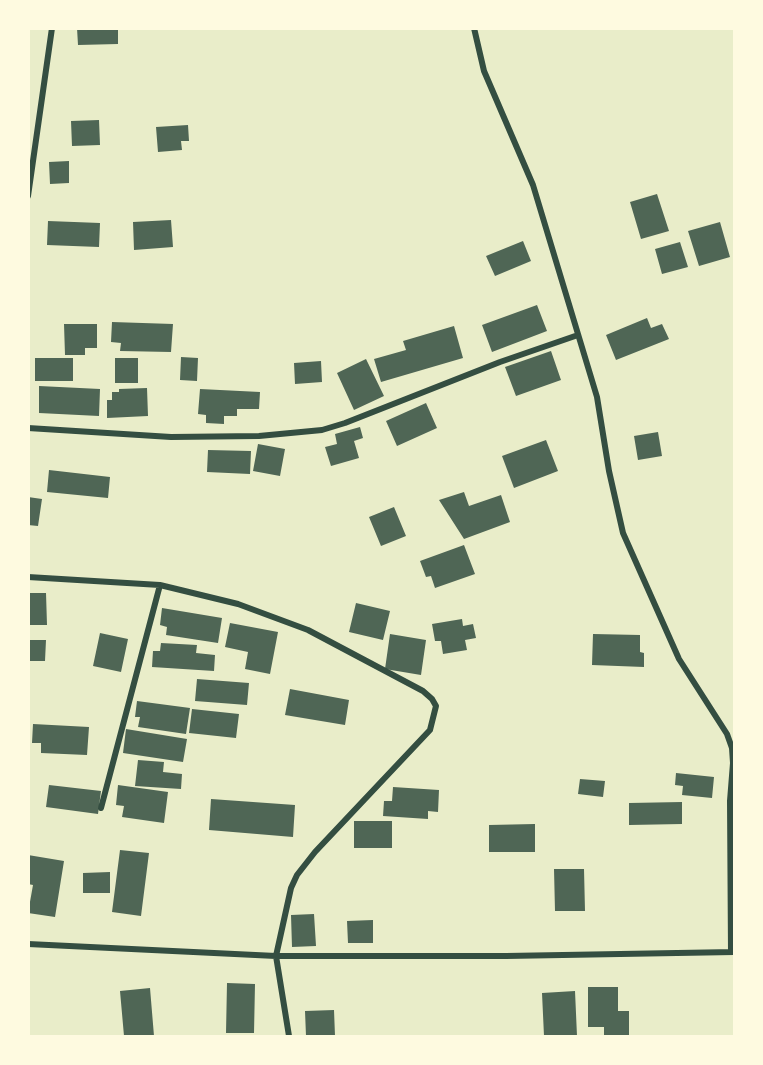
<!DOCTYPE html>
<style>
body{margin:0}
#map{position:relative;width:763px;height:1065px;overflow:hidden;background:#e9edc9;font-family:Montserrat,sans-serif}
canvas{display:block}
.frame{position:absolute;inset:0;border:30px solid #fefae0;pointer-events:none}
</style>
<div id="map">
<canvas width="763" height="1065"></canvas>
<div class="frame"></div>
</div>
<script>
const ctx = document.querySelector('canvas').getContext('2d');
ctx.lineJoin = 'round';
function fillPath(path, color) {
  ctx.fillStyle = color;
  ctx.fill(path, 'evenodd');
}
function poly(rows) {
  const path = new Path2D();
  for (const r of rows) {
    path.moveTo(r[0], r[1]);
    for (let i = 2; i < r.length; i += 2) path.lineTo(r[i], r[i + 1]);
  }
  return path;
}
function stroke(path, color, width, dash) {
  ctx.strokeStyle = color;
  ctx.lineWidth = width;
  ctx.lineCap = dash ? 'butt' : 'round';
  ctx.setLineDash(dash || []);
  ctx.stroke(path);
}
fillPath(poly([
 [77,28,118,28,118,44,78,45],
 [99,120,100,145,72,146,71,121],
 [188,125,189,141,181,141,182,150,158,152,156,127],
 [69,161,69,183,50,184,49,162],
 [657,194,669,231,641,239,630,202],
 [171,220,173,247,134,250,133,222],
 [48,221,100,223,99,247,47,245],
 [720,222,730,257,699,266,688,231],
 [523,241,531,261,495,276,486,256],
 [680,242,688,267,662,274,655,249],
 [537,305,547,331,492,352,482,325],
 [647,318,651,328,662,324,669,339,616,360,606,335],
 [112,322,173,324,171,352,120,351,121,343,111,342],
 [64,324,97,324,97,348,85,348,85,355,65,355],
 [454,326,463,358,381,382,374,359,406,350,403,341],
 [551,351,561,380,516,396,505,367],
 [181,357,198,358,197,381,180,380],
 [35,358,73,358,73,381,35,381],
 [115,358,138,358,138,383,115,383],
 [366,359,384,396,354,410,337,373],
 [321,361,322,382,295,384,294,363],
 [39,386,100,389,99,416,39,413],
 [147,388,148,416,107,418,107,400,112,400,112,392,119,392,119,389],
 [200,389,260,392,259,409,237,409,237,416,224,416,224,424,206,423,206,415,198,414],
 [426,403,437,428,397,446,386,421],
 [360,427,363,438,354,441,359,458,331,466,325,447,337,444,335,434],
 [658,432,662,456,638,460,634,436],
 [546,440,558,471,514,488,502,456],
 [258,444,285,449,280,476,253,471],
 [208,450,251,451,250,474,207,472],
 [49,470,110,477,108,498,47,492],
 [464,492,469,506,501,495,510,522,464,539,439,500],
 [28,497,42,499,38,526,28,525],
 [394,507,406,536,381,546,369,517],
 [464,545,475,574,435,588,431,576,426,577,420,561],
 [28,593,46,593,47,625,28,625],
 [356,603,390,611,383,640,349,632],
 [162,608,222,618,218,643,166,635,167,627,160,625],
 [462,619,463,626,473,624,476,638,465,640,467,650,443,654,441,641,435,641,432,624],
 [230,623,278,632,270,674,245,669,248,652,225,647],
 [100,633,128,639,121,672,93,666],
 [390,634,426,640,421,675,385,669],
 [593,634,640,635,640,652,644,653,644,667,592,665],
 [28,640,46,640,45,661,28,661],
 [161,643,197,645,196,653,215,655,214,671,152,667,153,651,160,651],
 [197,679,249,683,247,705,195,701],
 [290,689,349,700,345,725,285,715],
 [137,701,190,708,186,734,138,727,140,717,135,717],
 [192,709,239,714,236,738,189,733],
 [33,724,89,727,87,755,41,753,41,743,32,743],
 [126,729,187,739,183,762,123,753],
 [138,760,164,762,163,772,182,774,181,789,135,786],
 [676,773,714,777,712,798,682,795,683,786,675,785],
 [580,779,605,781,603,797,578,794],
 [49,785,101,791,98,814,46,807],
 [118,785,168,792,164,823,122,817,124,806,116,805],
 [393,787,439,790,438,812,428,811,428,819,383,816,384,801,392,801],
 [211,799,295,805,293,837,209,830],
 [682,802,682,824,629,825,629,803],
 [354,821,392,821,392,848,354,848],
 [535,824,535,852,489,852,489,825],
 [120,850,149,853,141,916,112,912],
 [28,855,64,861,55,917,28,913,33,885,28,884],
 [554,869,584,869,585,911,555,911],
 [110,872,110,893,83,893,83,873],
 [314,914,316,946,292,947,291,915],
 [373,920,373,943,348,943,347,921],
 [227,983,255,984,254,1033,226,1033],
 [588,987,618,987,618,1011,629,1011,629,1036,604,1036,604,1027,588,1027],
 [150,988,154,1036,124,1036,120,991],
 [575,991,577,1036,544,1036,542,993],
 [334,1010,335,1036,306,1036,305,1011]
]), '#4f6655');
stroke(poly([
 [474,28,484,71,533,185,597,397,609,471,623,533,679,659,727,734,732,748,733,763,730,801,731,952],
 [28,196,52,28],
 [28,428,171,437,259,436,322,430,345,423,500,362,578,335],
 [28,577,160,585,238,604,308,630,423,691,432,699,436,706,430,730,315,852,297,875,291,888,276,956,289,1036],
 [101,808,160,585],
 [28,944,276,956,506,956,734,952]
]), '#344e41', 6);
</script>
